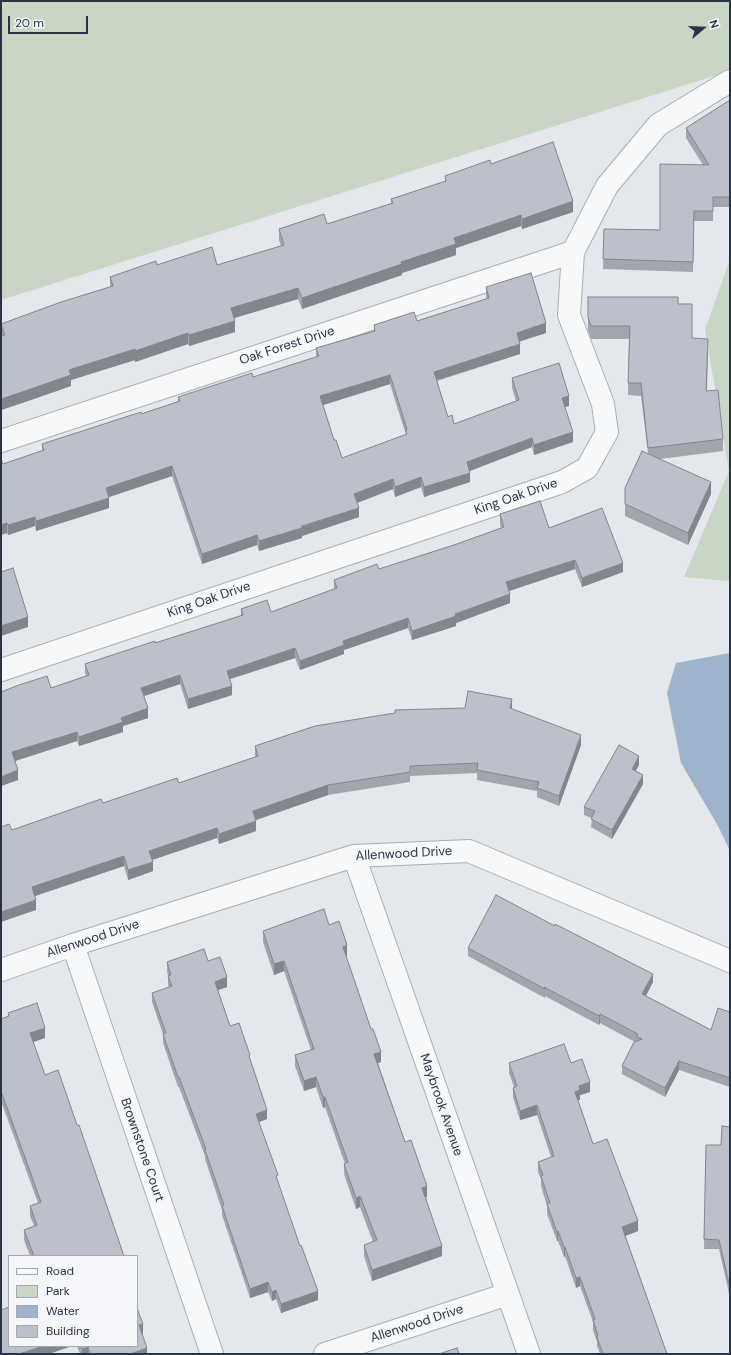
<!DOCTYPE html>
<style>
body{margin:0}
#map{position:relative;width:731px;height:1355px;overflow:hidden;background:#e4e7ec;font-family:"DM Sans",sans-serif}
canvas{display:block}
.frame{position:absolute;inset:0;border:2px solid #2b3445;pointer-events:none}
.legend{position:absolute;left:8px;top:1255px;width:130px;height:92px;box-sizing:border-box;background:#f4f6f9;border:1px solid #a4a8b1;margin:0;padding:5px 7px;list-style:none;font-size:12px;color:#2b3445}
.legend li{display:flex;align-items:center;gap:8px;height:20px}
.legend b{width:20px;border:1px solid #a4a8b1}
.north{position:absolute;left:683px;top:8px;width:40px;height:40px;-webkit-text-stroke:3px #f4f6f9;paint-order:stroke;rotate:71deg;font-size:11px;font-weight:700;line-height:16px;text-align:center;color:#2b3445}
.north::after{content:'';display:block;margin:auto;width:14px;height:18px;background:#2b3445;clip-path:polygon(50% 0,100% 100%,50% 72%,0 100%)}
.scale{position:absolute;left:8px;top:16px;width:80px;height:18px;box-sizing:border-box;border:2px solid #2b3445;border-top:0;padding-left:5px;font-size:12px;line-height:14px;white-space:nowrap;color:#2b3445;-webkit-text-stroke:3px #f4f6f9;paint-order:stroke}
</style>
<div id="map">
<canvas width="731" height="1355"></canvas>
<div class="frame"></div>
<ul class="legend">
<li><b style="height:5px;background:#f7f8fa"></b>Road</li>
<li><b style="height:11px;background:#c9d6c5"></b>Park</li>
<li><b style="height:11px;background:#9fb4cc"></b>Water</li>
<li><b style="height:11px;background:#bbc0ca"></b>Building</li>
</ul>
<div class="north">N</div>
<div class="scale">20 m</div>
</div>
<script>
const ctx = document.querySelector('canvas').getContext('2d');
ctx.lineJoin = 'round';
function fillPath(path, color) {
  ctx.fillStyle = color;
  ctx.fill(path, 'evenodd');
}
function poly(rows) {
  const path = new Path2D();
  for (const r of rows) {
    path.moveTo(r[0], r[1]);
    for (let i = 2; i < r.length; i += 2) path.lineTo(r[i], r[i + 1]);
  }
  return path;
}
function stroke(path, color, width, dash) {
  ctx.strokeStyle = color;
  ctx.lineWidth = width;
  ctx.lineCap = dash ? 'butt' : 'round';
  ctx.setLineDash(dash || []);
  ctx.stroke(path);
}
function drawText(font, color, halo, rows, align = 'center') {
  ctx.font = font + ' "DM Sans",sans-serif';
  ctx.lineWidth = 3;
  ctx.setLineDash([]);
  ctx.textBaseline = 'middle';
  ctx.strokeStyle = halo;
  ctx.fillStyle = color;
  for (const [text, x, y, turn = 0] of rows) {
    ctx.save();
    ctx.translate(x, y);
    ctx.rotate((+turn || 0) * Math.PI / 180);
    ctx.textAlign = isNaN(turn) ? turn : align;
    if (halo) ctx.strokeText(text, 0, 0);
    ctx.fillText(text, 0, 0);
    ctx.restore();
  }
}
fillPath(poly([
 [1,1,730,1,730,71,1,300],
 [730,259,730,581,684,577,729,471,705,330]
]), '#c9d6c5');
fillPath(poly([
 [730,653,730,851,718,826,681,763,667,693,676,663]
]), '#9fb4cc');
const street = poly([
 [1,441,573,252],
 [1,670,562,482,587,468,607,432,603,404,569,315,573,252,607,186,658,125,730,81],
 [354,856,529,1354],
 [73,945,212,1354],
 [1,970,73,945,354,856,469,851,730,961],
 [325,1354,508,1294]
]);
stroke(street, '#a9aeb7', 24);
stroke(street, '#f7f8fa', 22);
fillPath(poly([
 [730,100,730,207,713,207,713,221,694,221,693,272,603,269,604,229,660,230,703,165,686,138,686,128],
 [491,164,573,212,522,229,521,226,456,248,456,255,402,273,402,275,302,309,298,299,234,318,235,332,189,346,188,344,135,362,135,360,71,380,71,386,25,402,1,410,1,324,110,287,110,277,157,265,217,265,281,246,279,240,279,229,327,224,391,204,391,199,445,182,445,176],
 [486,287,546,333,519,342,520,354,437,381,448,417,454,424,516,401,512,388,512,378,569,406,564,407,573,442,534,455,532,447,470,471,470,482,424,497,421,487,395,497,393,489,357,503,359,517,302,536,302,538,259,551,257,545,202,564,172,476,109,497,109,508,36,531,35,526,8,535,7,533,1,535,1,459,3,464,42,451,42,444,141,414,178,402,178,397,253,377,316,357,316,348,374,331,374,325,417,321,486,299],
 [390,384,406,435,342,458,334,440,323,405],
 [588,297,678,304,692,338,708,351,707,391,723,439,723,451,660,459,711,494,688,545,625,516,625,488,648,453,641,396,628,395,629,339,591,339,588,330],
 [500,514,549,528,623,572,582,587,575,569,509,591,510,603,456,623,456,626,412,640,408,628,344,650,344,654,300,670,295,658,230,679,232,695,188,709,180,684,144,696,148,718,123,726,123,732,79,746,77,741,15,761,18,780,1,786,51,688,86,676,85,673,85,664,155,643,241,616,241,609,271,612,334,589,334,580,379,569,454,545,501,528,500,524],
 [512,709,581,745,559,806,537,797,537,791,477,780,477,773,410,776,410,782,328,795,256,820,256,831,219,844,217,838,152,860,153,871,128,880,124,866,35,896,36,910,12,830,103,803,179,783,255,757,255,746],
 [639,765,635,771,643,784,612,839,591,827,592,818,584,815,584,807],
 [329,925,347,956,346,957,381,1062,378,1063,405,1142,427,1197,426,1197,442,1256,372,1281,364,1256,364,1245,373,1242,360,1207,356,1209,344,1174,344,1164,345,1164,325,1107,323,1108,316,1087,304,1091,295,1066,295,1055,311,1050,284,971,274,975,263,942,263,931],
 [468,948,653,982,646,996,711,1030,730,1012,730,1087,679,1070,665,1097,622,1074,622,1066,635,1042,600,1023,599,1025,545,996,545,998,468,956],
 [208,961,227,987,218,990,230,1026,250,1059,267,1119,259,1122,278,1182,318,1300,281,1313,276,1299,272,1301,268,1292,250,1298,222,1215,222,1210,205,1159,205,1156,179,1087,178,1087,163,1043,163,1034,152,1002,152,993,169,987,168,985,168,976,167,971,167,962],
 [8,1013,45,1038,33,1042,45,1075,77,1125,124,1256,30,1256,24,1240,24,1230,34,1226,30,1216,30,1206,38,1203,1,1101,1,1019,8,1016],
 [509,1063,571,1063,590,1092,580,1095,580,1100,578,1100,593,1144,638,1231,625,1236,667,1354,600,1354,597,1346,597,1342,593,1330,593,1322,580,1286,576,1288,565,1256,564,1257,558,1241,557,1241,547,1214,547,1206,541,1186,541,1179,538,1172,538,1162,551,1157,537,1115,520,1120,513,1097,513,1088,514,1087,509,1073],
 [730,1127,730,1298,719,1249,704,1249,706,1145,721,1145],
 [137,1308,143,1334,142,1334,147,1354,80,1354,77,1346,137,1346]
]), '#a1a5ae');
fillPath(poly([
 [573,201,573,212,522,229,522,219],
 [521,215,521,226,456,248,456,255,402,273,402,275,302,309,302,298,454,238],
 [298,288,298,299,231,319,231,308],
 [235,321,235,332,189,346,189,335],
 [546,323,546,333,517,342,517,333],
 [188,333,188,344,135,362,135,351],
 [520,344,520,354,434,381,434,372],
 [135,349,135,360,71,380,71,386,25,402,1,410,1,399,69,370],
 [390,375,390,384,320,406,320,396],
 [569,396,569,406,562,408,562,398],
 [573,432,573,442,534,455,534,445],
 [532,438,532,447,467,472,467,462],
 [172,466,172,476,106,498,106,488],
 [470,473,470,482,424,497,424,487],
 [421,477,421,487,395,497,395,487],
 [393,479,393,489,354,504,354,494],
 [711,482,711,494,688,545,688,533],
 [109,498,109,508,36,531,36,521],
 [359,508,359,517,302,536,302,538,259,551,259,541],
 [35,517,35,526,8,535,8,525],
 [7,523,7,533,1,535,1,525],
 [257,535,257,545,202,564,202,554],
 [575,560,575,569,506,592,506,582],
 [623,563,623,572,582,587,582,578],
 [510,594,510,603,456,623,456,626,412,640,412,631,455,614],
 [28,617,28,627,1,636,1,626],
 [408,618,408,628,344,650,344,654,300,670,300,661,343,641],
 [295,648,295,658,227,680,227,671],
 [180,675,180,684,141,697,141,688],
 [232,686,232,695,188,709,188,699],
 [512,699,512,709,510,708],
 [148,708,148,718,123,726,123,732,79,746,79,737,121,718],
 [77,732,77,741,12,762,12,752],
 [581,735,581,745,559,806,559,796],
 [639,756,639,765,632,777,632,769],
 [18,770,18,780,1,786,1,777],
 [643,775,643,784,612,839,612,830],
 [328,785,328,795,253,821,253,811],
 [256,821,256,831,219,844,219,834],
 [217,828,217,838,149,861,149,851],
 [124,856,124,866,32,897,32,887],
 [153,862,153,871,128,880,128,870],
 [36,900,36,910,1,922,1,912],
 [347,945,347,956,343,958,343,947],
 [284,961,284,971,274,975,274,964],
 [653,974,653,982,642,1003,642,994],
 [227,977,227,987,215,991,215,982],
 [600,1014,600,1023,599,1025,599,1016],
 [45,1028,45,1038,30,1043,30,1033],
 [381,1052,381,1062,374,1065,374,1054],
 [679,1061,679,1070,665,1097,665,1088],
 [316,1077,316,1087,304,1091,304,1081],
 [590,1082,590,1092,580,1095,580,1100,575,1101,575,1092,579,1086],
 [323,1097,325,1097,325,1107,323,1108],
 [537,1105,537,1115,520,1120,520,1111],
 [267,1110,267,1119,256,1123,256,1114],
 [427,1186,427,1197,422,1199,422,1188],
 [360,1196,360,1207,356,1209,356,1198],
 [638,1221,638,1231,622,1237,622,1227],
 [558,1231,558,1241,557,1241,557,1232],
 [442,1246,442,1256,372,1281,372,1270],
 [564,1247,565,1247,565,1256,564,1257],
 [580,1277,580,1286,576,1288,576,1278],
 [268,1282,268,1292,250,1298,250,1289],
 [276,1290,276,1299,272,1301,272,1292],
 [318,1291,318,1300,281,1313,281,1304],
 [143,1324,143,1334,139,1336,139,1325],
 [43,1346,72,1346,49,1354,19,1354],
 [88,1347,88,1354,82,1354,82,1349],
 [147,1348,147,1354,130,1354]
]), '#83868d');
const building = poly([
 [730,100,730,197,713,197,713,211,694,211,693,262,603,259,604,229,660,230,660,164,709,165,686,128,730,100],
 [553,142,573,201,522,219,521,215,454,238,456,244,401,262,402,264,302,298,298,288,231,308,235,321,189,335,188,333,135,351,135,349,69,370,71,375,25,391,1,399,1,336,5,335,1,324,61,302,113,286,110,277,156,261,157,265,212,247,217,265,284,245,279,229,324,214,327,224,393,203,391,199,446,181,445,176,490,160,491,164,553,142],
 [531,273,546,323,517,333,520,344,434,372,448,417,452,415,454,424,519,400,512,378,559,363,569,396,562,398,573,432,534,445,532,438,467,462,470,473,424,487,421,477,395,487,393,479,354,494,359,508,302,526,302,528,259,541,257,535,202,554,172,466,106,488,109,498,36,521,35,517,8,525,7,523,1,525,1,459,3,464,44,450,42,444,141,412,141,414,180,401,178,397,252,373,253,377,319,356,316,348,375,331,374,325,414,312,417,321,489,298,486,287,531,273],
 [390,375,407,429,406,430,407,434,342,458,336,440,334,440,320,396,390,375],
 [588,297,678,297,678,304,692,304,692,338,708,339,706,391,718,390,723,439,648,448,641,383,628,383,630,326,591,326,588,317,588,297],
 [642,451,711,482,688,533,625,504,625,488,642,451],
 [540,501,549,528,602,508,623,563,582,578,575,560,506,582,510,594,455,614,456,616,412,631,408,618,343,641,344,645,300,661,295,648,227,671,232,686,188,699,180,675,141,688,148,708,121,718,123,722,79,737,77,732,12,752,18,770,1,777,1,692,19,685,47,676,51,688,89,675,85,664,155,641,155,643,243,615,241,609,267,600,271,612,337,588,334,580,377,564,379,569,454,545,504,527,500,514,540,501],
 [13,568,28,617,1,626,1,572,13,568],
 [468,691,512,699,510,708,581,735,559,796,537,788,539,782,477,770,478,763,410,766,410,772,328,785,253,811,256,821,219,834,217,828,149,851,153,862,128,870,124,856,32,887,36,900,1,912,1,827,9,824,12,830,101,799,103,803,177,778,179,783,258,756,255,746,315,726,395,713,395,710,465,708,468,691],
 [619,745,639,756,632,769,643,775,612,830,591,819,595,811,584,807,619,745],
 [496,895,555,926,555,924,653,974,642,994,711,1030,718,1008,730,1012,730,1078,679,1061,665,1088,622,1066,634,1042,642,1039,637,1037,638,1034,600,1014,599,1016,544,987,545,989,468,948,496,895],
 [324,909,329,925,339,921,347,945,343,947,371,1029,373,1029,381,1052,374,1054,405,1142,411,1140,427,1186,422,1188,442,1246,372,1270,364,1245,377,1240,360,1196,356,1198,344,1164,348,1162,325,1097,323,1097,316,1077,304,1081,295,1055,314,1049,284,961,274,964,263,931,324,909],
 [204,949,208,961,220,957,227,977,215,982,230,1026,239,1023,250,1055,249,1056,267,1110,256,1114,278,1175,276,1176,300,1246,301,1245,318,1291,281,1304,276,1290,272,1292,268,1282,250,1289,222,1206,224,1205,205,1150,206,1149,179,1077,178,1077,163,1034,166,1033,152,993,172,986,168,976,171,975,167,962,204,949],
 [37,1003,45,1028,30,1033,45,1075,58,1070,77,1125,79,1125,124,1256,34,1256,24,1230,37,1225,30,1206,41,1202,1,1091,1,1019,9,1016,8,1013,37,1003],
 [564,1044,571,1063,582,1059,590,1082,579,1086,580,1090,575,1092,593,1144,607,1139,638,1221,622,1227,667,1354,603,1354,597,1337,598,1336,593,1320,595,1319,580,1277,576,1278,565,1247,564,1247,558,1231,557,1232,547,1204,550,1203,541,1176,543,1175,538,1162,554,1156,537,1105,520,1111,513,1088,517,1086,509,1063,564,1044],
 [722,1126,730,1127,730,1288,719,1240,704,1239,706,1145,721,1145,722,1126],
 [9,1307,9,1346,43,1346,19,1354,1,1354,1,1310,9,1307],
 [137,1308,143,1324,139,1325,147,1348,130,1354,90,1354,88,1347,82,1349,81,1346,137,1346,137,1308],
 [457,1348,459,1354,439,1354,457,1348]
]);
fillPath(building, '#bbc0ca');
stroke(building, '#83868d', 1);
drawText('13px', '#2b3445', '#f4f6f9', [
 ["Oak Forest Drive",287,346,-18],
 ["King Oak Drive",516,497,-19],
 ["King Oak Drive",209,600,-19],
 ["Allenwood Drive",404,854,-3],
 ["Allenwood Drive",93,939,-18],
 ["Maybrook Avenue",441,1105,71],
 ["Brownstone Court",142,1150,71],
 ["Allenwood Drive",417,1324,-18]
]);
</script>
